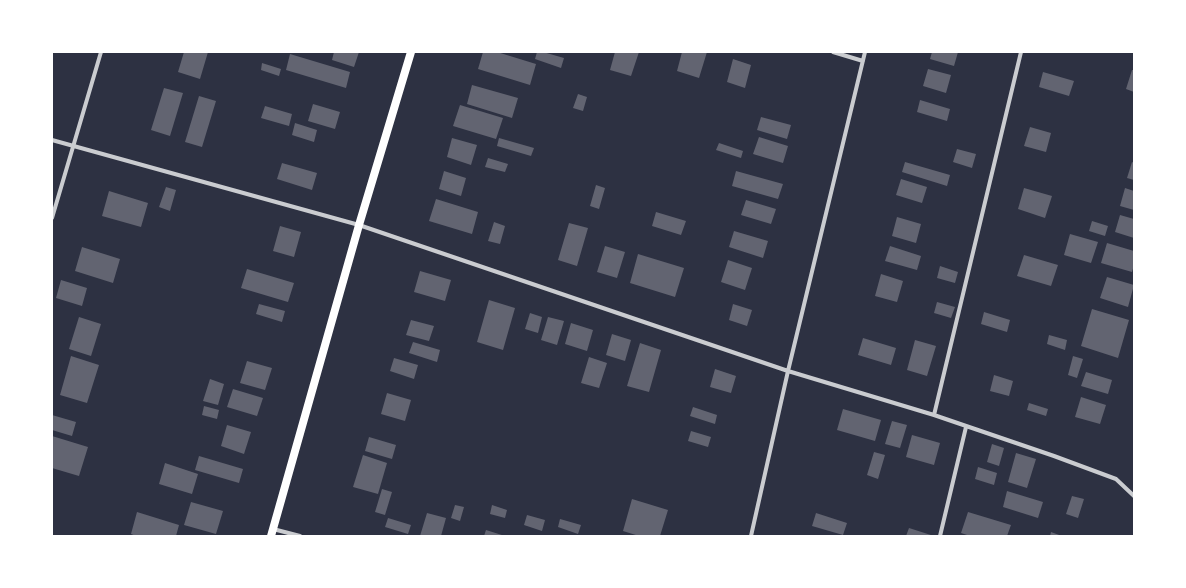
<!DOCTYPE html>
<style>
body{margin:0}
#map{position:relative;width:1186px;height:588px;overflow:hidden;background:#2d3142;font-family:Merriweather,serif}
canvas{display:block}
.frame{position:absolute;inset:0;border:53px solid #fff;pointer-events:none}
</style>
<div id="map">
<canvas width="1186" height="588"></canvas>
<div class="frame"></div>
</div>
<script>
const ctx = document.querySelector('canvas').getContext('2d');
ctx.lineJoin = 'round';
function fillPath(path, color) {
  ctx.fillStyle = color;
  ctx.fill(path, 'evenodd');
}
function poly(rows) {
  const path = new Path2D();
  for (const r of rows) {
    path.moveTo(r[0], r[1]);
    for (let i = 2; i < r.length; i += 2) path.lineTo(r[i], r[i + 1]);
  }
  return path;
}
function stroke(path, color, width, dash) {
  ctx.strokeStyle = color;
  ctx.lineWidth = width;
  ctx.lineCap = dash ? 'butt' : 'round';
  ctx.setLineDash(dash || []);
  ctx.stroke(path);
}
fillPath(poly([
 [184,52,208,52,200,79,178,72],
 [334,52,359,52,354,67,332,60],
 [483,52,497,52,536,64,530,85,478,69],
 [537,52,543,52,564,58,561,68,535,59],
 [615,52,639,52,631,76,610,70],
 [682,52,707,52,699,78,677,71],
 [932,52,958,52,954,66,930,59],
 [290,54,350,72,346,88,286,70],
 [733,59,751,65,745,88,727,82],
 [262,63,281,69,279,76,261,70],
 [928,69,951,75,946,93,923,86],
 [1132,70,1134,70,1134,92,1126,89],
 [1043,72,1074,81,1069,96,1039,87],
 [472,85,518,98,512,118,467,104],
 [164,88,183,93,170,136,151,130],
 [578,94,587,97,583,111,573,108],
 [199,96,216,101,202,147,185,142],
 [920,100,950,109,947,121,917,112],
 [313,104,340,112,335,129,308,121],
 [460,105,503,118,496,139,453,126],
 [265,106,292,114,289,126,261,118],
 [761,117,791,125,787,139,757,130],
 [295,123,317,130,314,142,292,135],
 [1030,127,1051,133,1046,152,1024,146],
 [759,137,788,146,783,163,753,154],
 [452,138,477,145,471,165,447,157],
 [499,138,534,148,531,156,497,146],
 [719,143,743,151,741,158,716,150],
 [957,149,976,154,972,168,953,162],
 [488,158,508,164,505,172,485,167],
 [905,162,950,175,947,186,902,172],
 [1132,162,1134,163,1134,180,1127,178],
 [282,163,317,173,312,190,277,179],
 [444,171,466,178,461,196,439,189],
 [736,171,783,184,778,199,732,186],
 [901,179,927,187,922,203,896,195],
 [596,185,605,188,599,209,590,206],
 [166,187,176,190,170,211,159,207],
 [1024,188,1052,196,1045,218,1018,209],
 [1125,188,1134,191,1134,210,1120,206],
 [109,191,148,203,141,227,102,216],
 [436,199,478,212,472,234,429,221],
 [746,200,776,209,771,224,741,215],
 [656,212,686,221,681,235,652,226],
 [1120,215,1134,219,1134,238,1115,232],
 [897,217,921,224,916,243,892,236],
 [1092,221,1108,226,1105,236,1089,231],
 [494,222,505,226,500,244,488,241],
 [569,223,588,228,577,266,558,260],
 [280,226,301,232,294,257,273,251],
 [734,231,768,241,763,258,729,247],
 [1070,234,1098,242,1091,263,1064,255],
 [1107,243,1134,251,1134,265,1132,272,1101,263],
 [605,246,625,252,617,278,597,272],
 [890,246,921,256,917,270,885,261],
 [82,247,120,259,113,283,75,271],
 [638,254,684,268,675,297,630,283],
 [1024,255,1058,265,1051,286,1017,276],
 [728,260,752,268,745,290,721,282],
 [940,266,958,272,955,283,937,278],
 [247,269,294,283,288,302,241,288],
 [420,271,451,280,445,301,414,292],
 [881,274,903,281,897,302,875,296],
 [1107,277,1134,285,1128,307,1100,298],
 [61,280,87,288,82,306,56,298],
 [489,300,515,308,503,350,477,342],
 [937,302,955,307,951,318,934,313],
 [259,304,285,311,282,322,256,314],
 [733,304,752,310,747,326,729,320],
 [1092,309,1129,320,1118,358,1081,346],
 [984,312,1010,320,1007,332,981,324],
 [530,313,542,317,538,333,525,329],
 [79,317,101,324,91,356,69,349],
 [548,317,564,321,557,345,541,340],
 [411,320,434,326,429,341,406,335],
 [571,323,593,330,587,351,565,344],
 [612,334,631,340,625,361,606,355],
 [1049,335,1067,340,1065,350,1047,344],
 [863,338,896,348,891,365,858,355],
 [915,340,936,346,927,376,907,370],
 [413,342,440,350,437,362,409,353],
 [640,343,661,350,649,392,627,386],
 [71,356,99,365,87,403,60,395],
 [1073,356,1083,359,1077,378,1068,375],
 [589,357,607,363,599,388,581,383],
 [394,358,418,365,414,379,390,371],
 [247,361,272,368,265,390,240,383],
 [715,369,736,376,731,393,710,387],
 [1086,372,1112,380,1108,394,1081,386],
 [994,375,1013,381,1009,396,990,391],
 [210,379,224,384,218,405,203,401],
 [233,389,263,398,257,416,227,407],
 [387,393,411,400,405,421,381,414],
 [1081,397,1106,405,1100,424,1075,417],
 [1029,403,1048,409,1046,416,1027,410],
 [204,406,219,410,217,419,202,415],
 [693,407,717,415,715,424,690,416],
 [843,409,881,420,875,441,837,430],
 [52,415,76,422,72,436,52,430],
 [892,421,907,425,900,448,885,444],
 [227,425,251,432,244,454,221,446],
 [691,431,711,437,708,447,688,441],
 [912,435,940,443,934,465,906,457],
 [52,436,88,447,79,476,52,468],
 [369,437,396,445,392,459,365,451],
 [992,444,1004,448,999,466,987,462],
 [874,452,885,455,878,479,867,475],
 [1016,453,1036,459,1027,488,1008,482],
 [363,455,387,463,378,494,353,487],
 [199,456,243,469,239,483,195,470],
 [165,463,198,474,192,494,159,484],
 [978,467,997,473,994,485,975,479],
 [382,489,392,492,385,515,375,512],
 [1007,491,1043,502,1038,518,1003,507],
 [1072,496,1084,499,1078,518,1066,514],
 [632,499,668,510,660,536,639,536,623,531],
 [191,502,223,511,216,534,184,525],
 [455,505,464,507,460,521,451,518],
 [492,505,507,510,505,518,490,514],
 [137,512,179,525,176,536,136,536,131,534],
 [968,512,1011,525,1007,536,970,536,961,533],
 [427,513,446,518,441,536,420,536],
 [816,513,847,523,843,535,812,526],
 [527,515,545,520,542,531,524,525],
 [388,518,411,525,408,534,385,527],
 [560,519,581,525,578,534,558,527],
 [909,528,934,536,906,536],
 [486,530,505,536,484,536],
 [1051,532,1062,536,1050,536]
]), '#626471');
stroke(poly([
 [833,52,863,61],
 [52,140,359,225,788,371,934,415,1054,456,1116,479,1134,496],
 [52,218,101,52],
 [934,415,1021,52],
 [273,529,300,536],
 [751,536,788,371,865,52],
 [940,536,966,427]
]), '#caccd0', 4);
stroke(poly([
 [271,536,359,225,411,52]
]), '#fff', 8);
</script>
